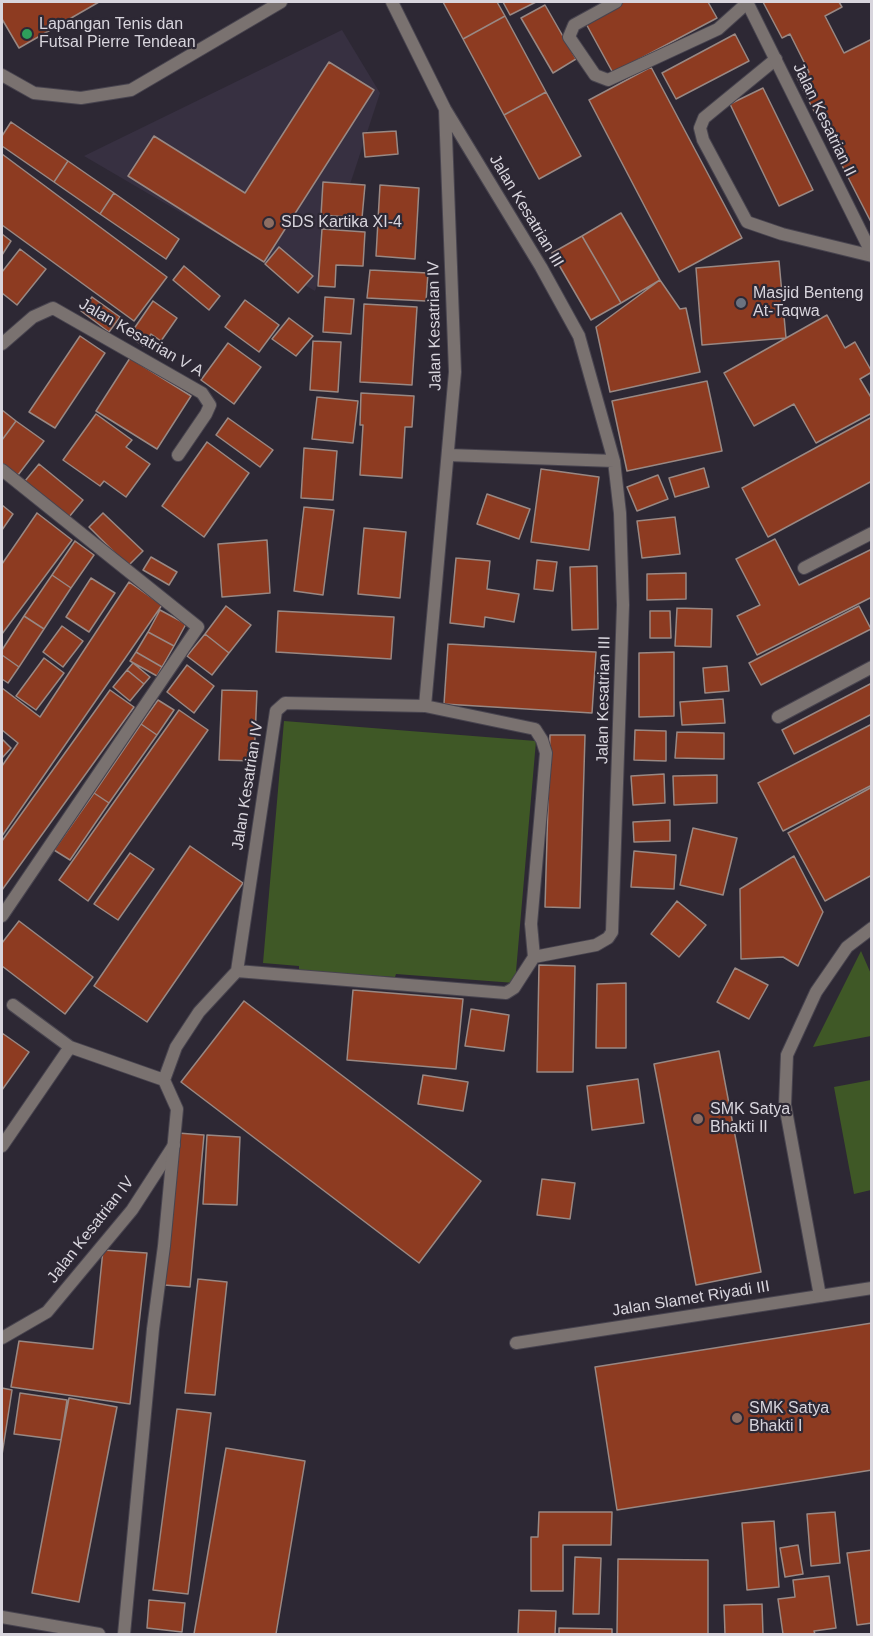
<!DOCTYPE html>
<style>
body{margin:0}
#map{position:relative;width:873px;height:1636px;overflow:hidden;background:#2d2834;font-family:Arial,sans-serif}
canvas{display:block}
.frame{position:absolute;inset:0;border:3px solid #d8d5dd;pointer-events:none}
</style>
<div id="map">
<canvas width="873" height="1636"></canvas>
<div class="frame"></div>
</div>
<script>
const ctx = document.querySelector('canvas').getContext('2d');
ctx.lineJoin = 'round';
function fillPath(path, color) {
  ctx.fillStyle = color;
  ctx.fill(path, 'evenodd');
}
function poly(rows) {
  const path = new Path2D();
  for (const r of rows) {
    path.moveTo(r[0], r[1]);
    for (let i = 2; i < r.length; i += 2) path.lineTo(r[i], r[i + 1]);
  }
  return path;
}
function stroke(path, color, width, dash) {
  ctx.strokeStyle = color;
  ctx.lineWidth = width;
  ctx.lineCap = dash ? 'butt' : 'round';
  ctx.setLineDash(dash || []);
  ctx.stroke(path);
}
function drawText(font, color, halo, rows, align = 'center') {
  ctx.font = font + ' Arial,sans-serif';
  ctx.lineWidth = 4.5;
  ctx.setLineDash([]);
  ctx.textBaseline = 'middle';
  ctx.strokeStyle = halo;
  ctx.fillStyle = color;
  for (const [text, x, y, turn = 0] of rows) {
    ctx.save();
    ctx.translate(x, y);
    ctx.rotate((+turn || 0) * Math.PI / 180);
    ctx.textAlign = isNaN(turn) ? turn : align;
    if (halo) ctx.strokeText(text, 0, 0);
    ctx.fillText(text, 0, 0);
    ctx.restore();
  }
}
fillPath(poly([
 [342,30,380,93,315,291,84,156]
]), '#373041');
fillPath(poly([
 [284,721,536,741,515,983,396,974,395,977,299,971,299,966,263,963],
 [861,951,871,974,871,1036,813,1047],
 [871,1080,871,1190,854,1194,834,1087]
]), '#3f5826');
const building = poly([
 [2,2,99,2,19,48,2,19,2,2],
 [443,2,497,2,505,16,463,39,443,2],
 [503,2,536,2,510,15,503,2],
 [619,2,708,2,717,18,613,73,584,20,619,2],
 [763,2,839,2,842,7,825,16,844,53,872,39,872,224,797,78,809,72,790,34,782,38,763,2],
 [545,5,576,59,553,73,521,18,545,5],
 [505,16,546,92,504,115,463,39,505,16],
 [735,34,749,61,676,99,662,73,735,34],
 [329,62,374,90,264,262,128,176,154,136,245,193,329,62],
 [651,67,742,238,679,272,589,100,651,67],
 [763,88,813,190,779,206,730,104,763,88],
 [546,92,581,156,539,179,504,115,546,92],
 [11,122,68,161,54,182,2,146,2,136,11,122],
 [396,131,398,154,365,157,363,133,396,131],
 [2,154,167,277,134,321,2,225,2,154],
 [68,161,114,193,100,214,54,182,68,161],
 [323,182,365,185,362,218,321,215,323,182],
 [380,185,419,188,415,259,376,256,380,185],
 [114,193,179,239,166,259,100,214,114,193],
 [621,213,660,280,621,303,582,236,621,213],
 [322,229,365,232,363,266,336,265,335,287,318,286,322,229],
 [2,234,11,241,2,255,2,234],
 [582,236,621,303,591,320,552,253,582,236],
 [279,247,313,276,298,293,265,264,279,247],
 [20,249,46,269,17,305,2,293,2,272,20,249],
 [779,261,786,338,702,345,696,268,779,261],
 [184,266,220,296,209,310,173,280,184,266],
 [370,270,428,273,426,301,367,298,370,270],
 [660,280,680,309,686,308,700,372,610,392,596,327,660,280],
 [92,297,120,317,109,332,81,311,92,297],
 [325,297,354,299,351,334,323,332,325,297],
 [245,300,279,325,259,352,225,327,245,300],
 [153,301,177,318,161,341,151,334,143,346,129,336,153,301],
 [364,304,417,307,412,385,360,382,364,304],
 [827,315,845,348,855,342,872,372,860,379,872,399,872,413,816,443,794,404,754,426,724,373,827,315],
 [289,318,313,336,296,356,272,339,289,318],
 [80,336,105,353,55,428,29,412,80,336],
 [313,341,341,342,338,392,310,390,313,341],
 [228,343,261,367,234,404,201,380,228,343],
 [130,358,191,396,157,449,96,411,130,358],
 [707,381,722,451,627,471,612,401,707,381],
 [361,393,414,396,412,427,405,427,402,478,360,475,363,425,360,425,361,393],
 [317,397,358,401,353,443,312,439,317,397],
 [2,410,16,421,2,440,2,410],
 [96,414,132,440,126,447,150,464,126,497,104,481,100,486,63,460,96,414],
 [872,417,872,481,768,537,742,488,872,417],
 [228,418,273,450,260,467,216,435,228,418],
 [16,421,44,441,18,475,2,463,2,440,16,421],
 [207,442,249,473,204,537,162,506,207,442],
 [304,448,337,451,333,500,301,498,304,448],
 [39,464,83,500,69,517,25,481,39,464],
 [704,468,709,487,675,497,669,478,704,468],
 [541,469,599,477,589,550,531,542,541,469],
 [658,475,668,499,637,511,627,487,658,475],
 [487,494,530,509,519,539,477,524,487,494],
 [2,505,13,514,2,530,2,505],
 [304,507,334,510,323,595,294,591,304,507],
 [37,513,72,540,2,634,2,564,37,513],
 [103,513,143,551,128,566,89,527,103,513],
 [675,517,680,554,642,558,637,521,675,517],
 [364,528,406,532,400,598,358,594,364,528],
 [775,539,799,585,872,549,872,597,757,655,737,616,760,605,736,559,775,539],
 [267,540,270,593,222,597,218,544,267,540],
 [75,541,94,555,71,588,52,575,75,541],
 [151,557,177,572,169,585,143,570,151,557],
 [456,558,490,561,487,589,519,594,514,622,485,617,484,627,450,623,456,558],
 [537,560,557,562,553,591,534,589,537,560],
 [597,566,598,629,572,630,570,567,597,566],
 [686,573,686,599,647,600,647,574,686,573],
 [52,575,71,588,44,629,24,616,52,575],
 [91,578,115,593,89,632,66,617,91,578],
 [129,582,162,605,2,836,2,766,18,743,2,730,2,688,40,717,129,582],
 [226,606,251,625,229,653,205,634,226,606],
 [859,606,871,629,761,685,749,663,859,606],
 [677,608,712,609,711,647,675,646,677,608],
 [160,610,186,624,174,646,148,632,160,610],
 [278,611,394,617,391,659,276,652,278,611],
 [650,611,670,611,671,638,650,638,650,611],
 [24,616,44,629,19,667,2,655,2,650,24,616],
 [62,626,83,641,63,667,43,652,62,626],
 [148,632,174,646,162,667,136,652,148,632],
 [205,634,229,653,212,675,187,656,205,634],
 [448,644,596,652,592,713,444,704,448,644],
 [136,652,162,667,157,676,130,661,136,652],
 [674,652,674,716,639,717,639,653,674,652],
 [2,655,19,667,8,683,2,679,2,655],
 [44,658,64,673,36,710,16,696,44,658],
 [133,663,150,677,144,684,127,670,133,663],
 [187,665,214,686,194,713,167,692,187,665],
 [727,666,729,691,705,693,703,668,727,666],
 [127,670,144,684,130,701,113,687,127,670],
 [872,683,872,714,794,754,782,730,872,683],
 [110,690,134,707,2,890,2,841,110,690],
 [222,690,257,691,254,761,219,760,222,690],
 [723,699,725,723,682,725,680,702,723,699],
 [158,700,174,710,157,735,141,724,158,700],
 [179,710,208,730,88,901,59,880,179,710],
 [141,724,157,735,109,803,94,793,141,724],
 [872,724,872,785,783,831,758,783,872,724],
 [635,730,666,731,666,761,634,760,635,730],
 [677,732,724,733,724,759,675,758,677,732],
 [550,735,585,735,580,908,545,907,550,735],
 [2,739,11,748,2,758,2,739],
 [664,774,665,803,633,805,631,776,664,774],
 [717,775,717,803,674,805,673,776,717,775],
 [872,787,872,875,825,901,788,833,872,787],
 [94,793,109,803,70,860,54,850,94,793],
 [670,820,670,841,634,842,633,822,670,820],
 [693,828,737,838,723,895,680,885,693,828],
 [190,846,243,883,147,1022,94,986,190,846],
 [634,851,676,855,674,889,631,887,634,851],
 [130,853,154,869,118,920,94,904,130,853],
 [794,856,823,912,798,966,783,957,741,959,740,889,794,856],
 [677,901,706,925,679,957,651,934,677,901],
 [19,921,93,977,65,1014,2,966,2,943,19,921],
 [539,965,575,966,573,1072,537,1072,539,965],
 [735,968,768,985,749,1019,717,1002,735,968],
 [626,983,626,1048,596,1048,597,984,626,983],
 [353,990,463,999,456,1069,347,1060,353,990],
 [244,1001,481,1181,419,1263,181,1082,244,1001],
 [471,1009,509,1015,504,1051,465,1046,471,1009],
 [2,1033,29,1052,2,1090,2,1033],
 [719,1051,761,1272,696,1285,654,1064,719,1051],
 [423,1075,468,1082,463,1111,418,1104,423,1075],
 [638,1079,644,1123,592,1130,587,1086,638,1079],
 [178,1133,204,1135,190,1287,164,1285,178,1133],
 [207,1135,240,1137,237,1205,203,1204,207,1135],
 [542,1179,575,1183,570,1219,537,1215,542,1179],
 [103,1250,147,1253,130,1404,11,1387,19,1341,93,1349,103,1250],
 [198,1279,227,1282,215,1395,185,1393,198,1279],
 [872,1323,872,1470,617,1510,595,1367,872,1323],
 [2,1388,12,1390,2,1455,2,1388],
 [20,1393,67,1400,61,1440,14,1434,20,1393],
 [69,1398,117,1407,79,1602,32,1593,69,1398],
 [177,1409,211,1413,188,1594,153,1590,177,1409],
 [226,1448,305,1461,276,1634,194,1634,226,1448],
 [539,1512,612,1512,611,1545,563,1545,563,1591,531,1591,531,1537,538,1537,539,1512],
 [835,1512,840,1563,811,1566,807,1514,835,1512],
 [774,1521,779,1587,747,1590,742,1523,774,1521],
 [798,1545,803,1574,785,1577,780,1548,798,1545],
 [872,1550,872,1623,857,1625,847,1553,872,1550],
 [575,1557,601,1558,599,1614,573,1614,575,1557],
 [618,1559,708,1560,708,1634,617,1634,618,1559],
 [829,1576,836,1628,814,1631,815,1634,783,1634,778,1599,795,1597,793,1580,829,1576],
 [149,1600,185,1603,182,1632,147,1628,149,1600],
 [762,1604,763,1634,725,1634,724,1605,762,1604],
 [519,1610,556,1611,555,1634,518,1634,519,1610],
 [559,1628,612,1629,612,1634,559,1634,559,1628]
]);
fillPath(building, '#8d3b21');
stroke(building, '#998883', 1.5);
const lane = poly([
 [616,2,574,25,569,37,595,75,608,80,718,29,747,3],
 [776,59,704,118,700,128,703,140,747,222,782,234,872,256],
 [804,568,872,533],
 [778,717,872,667],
 [2,1338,47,1312,132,1210,174,1145],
 [516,1343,820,1296]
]);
const street = poly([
 [747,2,872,254],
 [2,75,34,93,81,98,131,90,281,2],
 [2,344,33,317,53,308,202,393,210,405,206,414,178,455],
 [448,455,614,461],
 [2,470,198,627,2,916],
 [425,706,535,729,542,740,546,753,531,924,534,957],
 [872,928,847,947,816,992,787,1055,785,1105,820,1296,872,1288],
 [237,971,506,993,514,988,534,957,596,945,608,938,612,932,623,605,620,513,614,461,579,336,541,267,445,109,392,2],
 [13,1005,70,1047],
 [2,1146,70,1047,164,1080],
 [2,1617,99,1634],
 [124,1634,153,1329,164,1246,177,1109,164,1080,176,1047,199,1012,237,971,276,711,285,703,425,706,455,372,445,109]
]);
stroke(lane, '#48444f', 14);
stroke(street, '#48444f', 14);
stroke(lane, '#7a7270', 12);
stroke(street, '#7a7270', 12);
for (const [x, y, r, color] of [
 [27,34,6,"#2e9e5b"],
 [269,223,6,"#8d6e63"],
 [741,303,6,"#6b7280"],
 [698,1119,6,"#8d6e63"],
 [737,1418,6,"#8d6e63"]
]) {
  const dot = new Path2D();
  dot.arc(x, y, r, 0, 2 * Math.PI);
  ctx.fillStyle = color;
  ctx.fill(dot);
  stroke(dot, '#2d2834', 2);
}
drawText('16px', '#d8d5dd', '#2d2834', [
 ["Lapangan Tenis dan",39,25],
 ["Futsal Pierre Tendean",39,43],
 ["SDS Kartika XI-4",281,223],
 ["Masjid Benteng",753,294],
 ["At-Taqwa",753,312],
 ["SMK Satya",710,1110],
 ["Bhakti II",710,1128],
 ["SMK Satya",749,1409],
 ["Bhakti I",749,1427]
], 'left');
drawText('16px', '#d8d5dd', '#2d2834', [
 ["Jalan Kesatrian II",824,120,64],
 ["Jalan Kesatrian III",526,211,59],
 ["Jalan Kesatrian IV",435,326,-91],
 ["Jalan Kesatrian V A",141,338,30],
 ["Jalan Kesatrian III",604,700,-89],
 ["Jalan Kesatrian IV",248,786,-81],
 ["Jalan Kesatrian IV",91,1230,-52],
 ["Jalan Slamet Riyadi III",691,1299,-9]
]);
</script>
